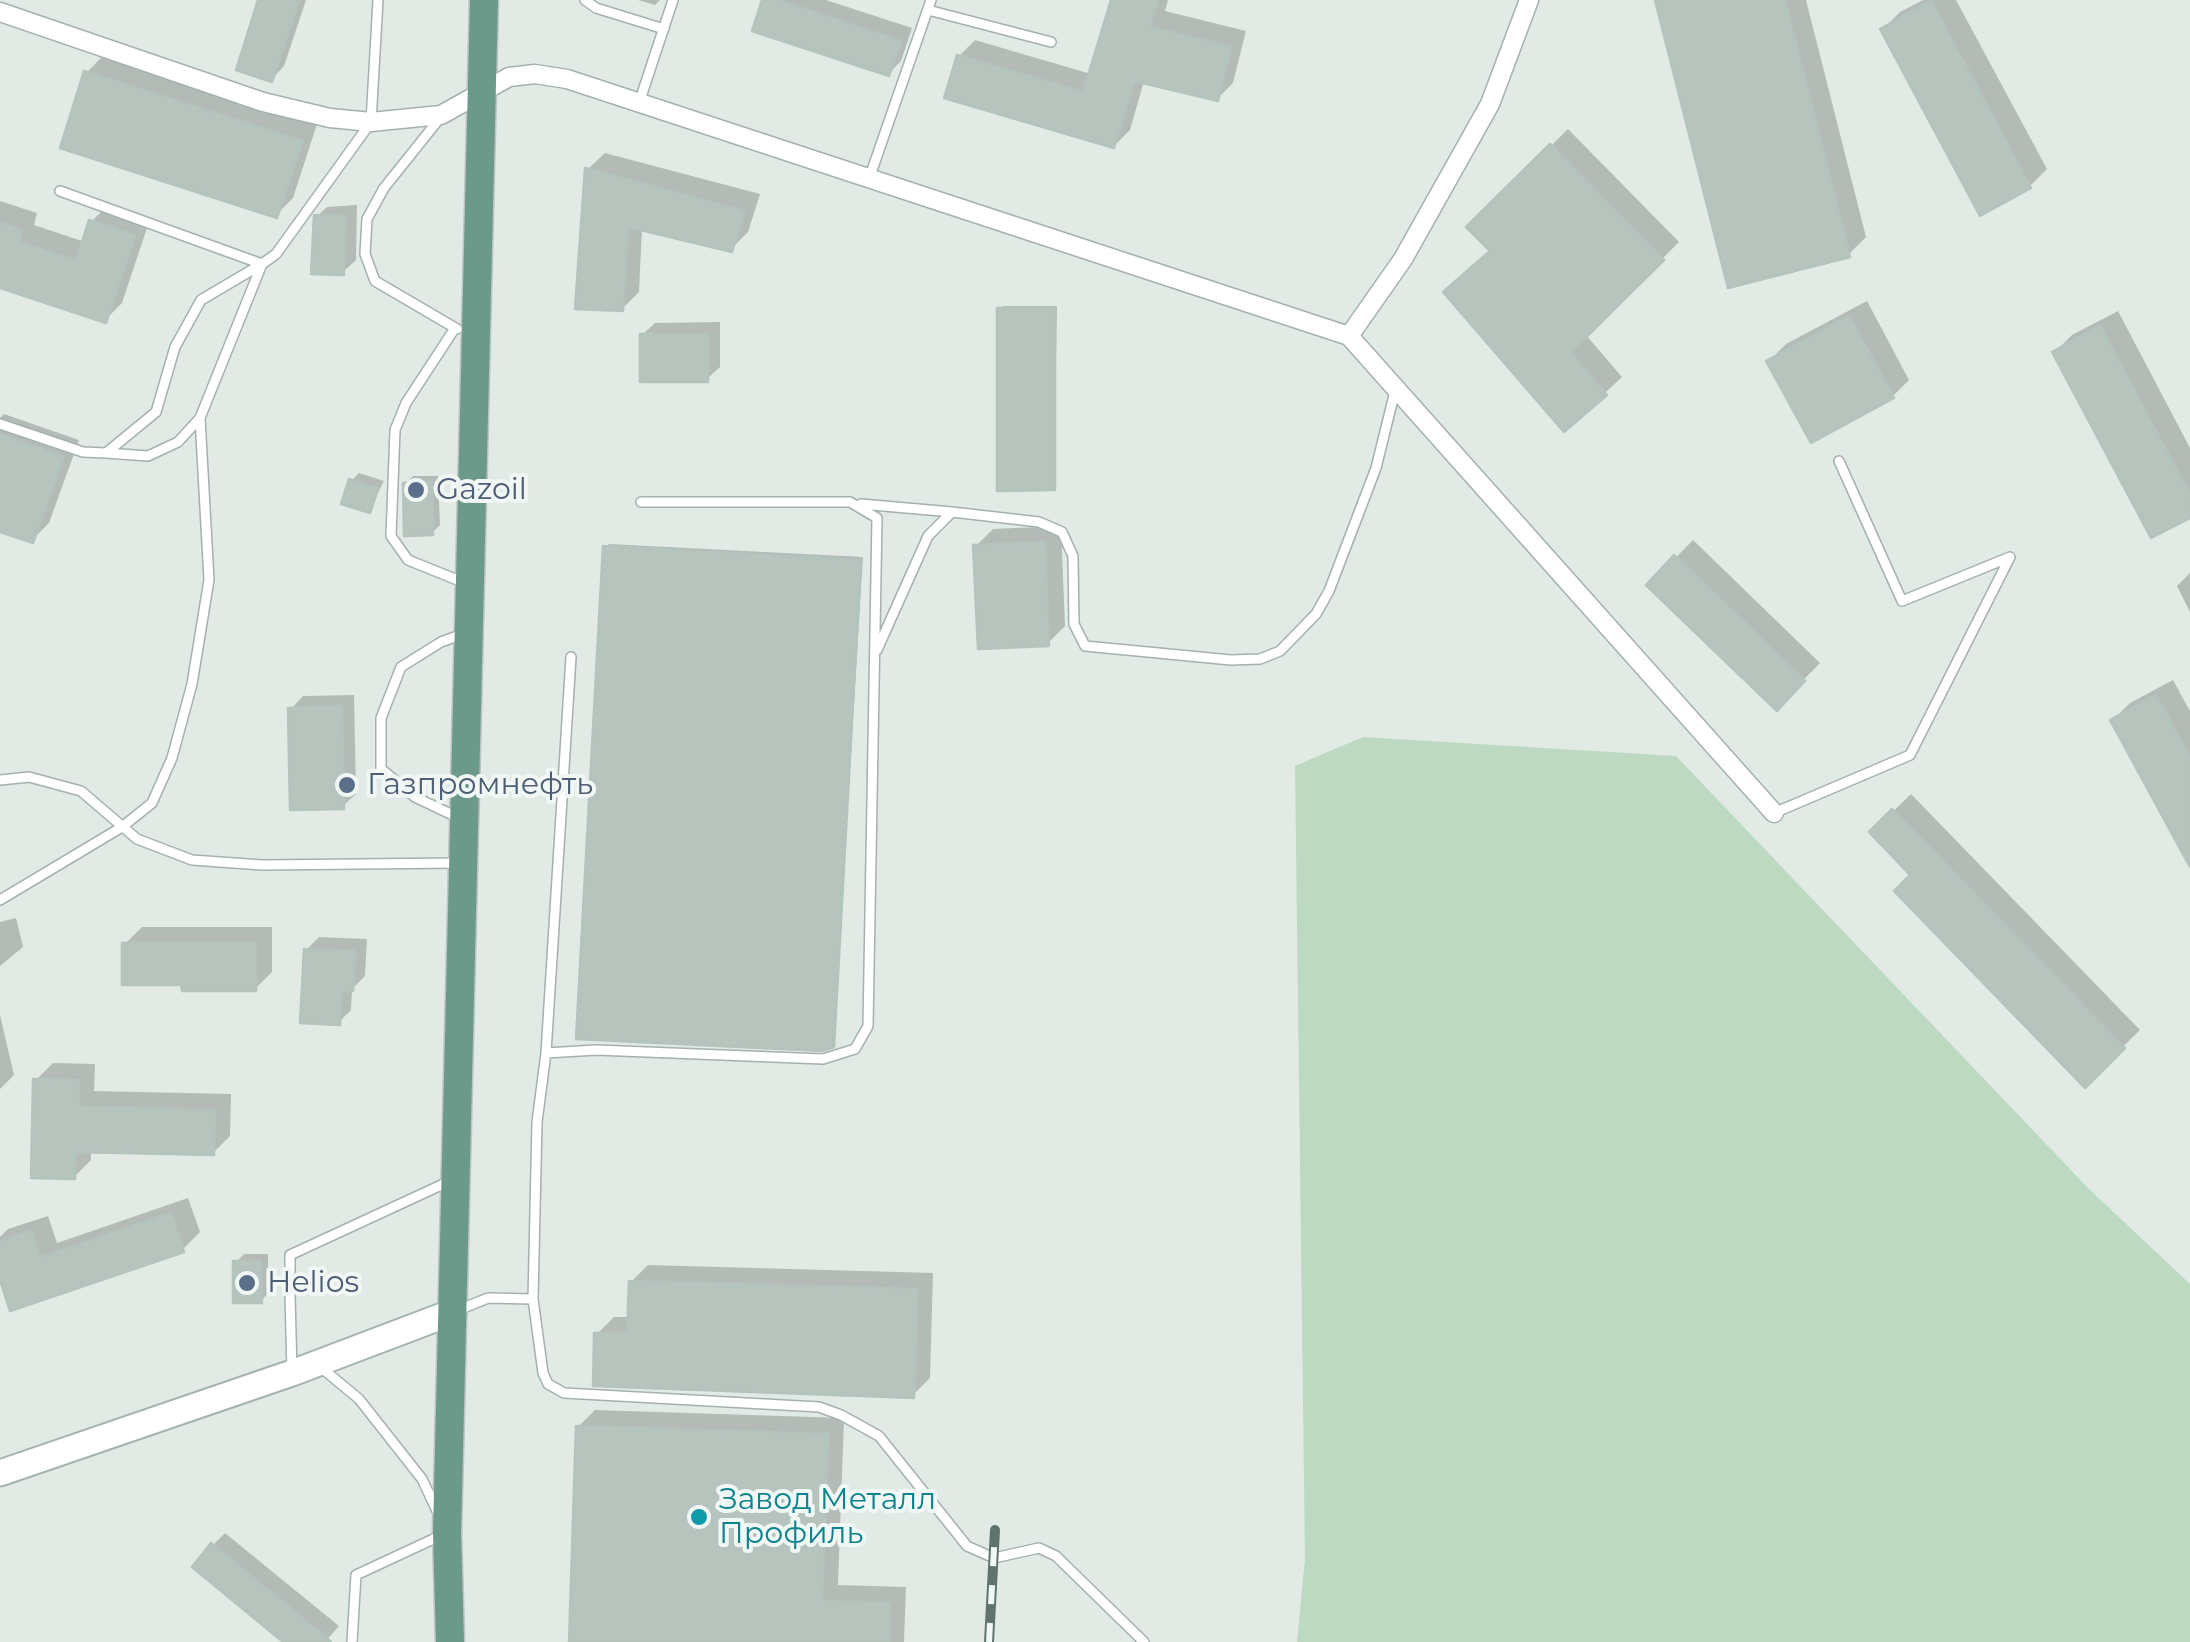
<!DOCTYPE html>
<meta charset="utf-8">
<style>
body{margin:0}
canvas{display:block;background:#e1eae5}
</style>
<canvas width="2190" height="1642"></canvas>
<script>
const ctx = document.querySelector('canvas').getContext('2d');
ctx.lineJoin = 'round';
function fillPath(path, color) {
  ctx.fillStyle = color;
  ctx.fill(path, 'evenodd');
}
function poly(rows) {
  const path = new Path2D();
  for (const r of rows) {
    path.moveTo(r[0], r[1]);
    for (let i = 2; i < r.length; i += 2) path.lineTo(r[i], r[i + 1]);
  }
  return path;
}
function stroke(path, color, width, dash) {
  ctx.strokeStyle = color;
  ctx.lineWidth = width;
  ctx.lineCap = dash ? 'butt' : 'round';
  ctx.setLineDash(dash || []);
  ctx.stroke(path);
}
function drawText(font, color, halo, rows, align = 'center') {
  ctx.font = font + ' Montserrat,sans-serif';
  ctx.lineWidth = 8;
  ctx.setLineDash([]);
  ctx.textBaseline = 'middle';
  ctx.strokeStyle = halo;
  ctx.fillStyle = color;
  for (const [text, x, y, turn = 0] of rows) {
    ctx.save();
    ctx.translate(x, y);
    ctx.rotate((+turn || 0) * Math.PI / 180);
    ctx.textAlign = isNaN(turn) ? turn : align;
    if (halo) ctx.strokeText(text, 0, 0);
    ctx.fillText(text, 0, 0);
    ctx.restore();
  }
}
fillPath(poly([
 [1363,737,1676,756,2089,1189,2190,1284,2190,1642,1297,1642,1305,1559,1295,766]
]), '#bdd9c2');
fillPath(poly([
 [261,0,306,0,284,66,272,79],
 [638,0,660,0,655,5],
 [765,0,826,0,912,28,901,61,888,74],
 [1113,0,1168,0,1165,11,1246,31,1233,83,1217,99,1144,81,1130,130,1114,146,959,56,975,40,1091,74],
 [1658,0,1806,0,1866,237,1849,254],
 [1923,0,1956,0,2047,169,2030,186,1883,29,1900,12],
 [104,55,317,124,293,198,276,215,87,72],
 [1568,129,1679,242,1586,335,1622,377,1605,393,1446,292,1492,250,1470,227],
 [605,153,760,194,748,232,731,249,642,228,639,292,622,309,588,169],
 [0,201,37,213,34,225,85,242,91,222,108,205,150,219,122,303,105,320,0,285],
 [357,205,356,260,343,272,314,219,327,207],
 [1867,301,1909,380,1893,396,1769,361,1786,344],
 [1003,306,1057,306,1054,488,1000,309],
 [2118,311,2190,448,2190,515,2055,352,2072,335],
 [720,322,720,367,707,379,642,335,655,323],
 [4,414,79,440,49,523,32,540,0,529,0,418],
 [359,473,384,481,369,510,351,481],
 [413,476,438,476,440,525,432,533,405,484],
 [1061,526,1065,626,1048,643,976,546,993,529],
 [1693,540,1820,663,1777,707,1649,585],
 [609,544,863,557,833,1045,606,547],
 [2190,573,2190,612,2177,586],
 [2173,680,2190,711,2190,862,2113,720,2130,703],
 [354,695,356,794,343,806,291,709,303,696],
 [1911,794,2140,1030,2085,1084,1914,874,1872,832],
 [16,918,23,947,0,966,0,922],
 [142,927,272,927,272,972,255,989,184,982,125,944],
 [319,937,367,939,365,976,352,989,351,1010,339,1022,306,950],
 [0,1015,14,1075,0,1089],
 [53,1063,95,1064,94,1091,231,1094,230,1136,213,1153,91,1149,91,1160,74,1177,36,1080],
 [188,1198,200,1232,183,1249,0,1273,0,1237,8,1229,48,1216,57,1243],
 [244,1254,268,1254,268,1293,261,1301,236,1262],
 [648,1265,933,1273,930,1378,913,1395,597,1334,614,1317,630,1317,631,1282],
 [595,1410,844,1418,838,1585,906,1587,904,1642,571,1642,578,1427],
 [225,1533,339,1626,325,1642,287,1642,213,1545]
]), '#0003');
const building = poly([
 [258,0,299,0,272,82,236,70,258,0],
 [762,0,778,0,901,41,889,76,752,31,762,0],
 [1111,0,1158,0,1150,27,1231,47,1218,101,1134,81,1114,148,944,98,957,55,1083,92,1111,0],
 [1655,0,1785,0,1850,257,1728,288,1655,0],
 [1931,1,2031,188,1980,216,1880,29,1931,1],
 [84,71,302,141,277,218,60,148,84,71],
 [1550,144,1664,260,1570,353,1607,395,1564,432,1443,292,1490,251,1466,227,1550,144],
 [585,168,744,211,732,252,628,227,623,311,575,309,585,168],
 [314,215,345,216,344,275,311,274,314,215],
 [89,220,135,235,106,323,0,288,0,223,22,230,18,242,76,261,89,220],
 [997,308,1055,308,1055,490,997,491,997,308],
 [1849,316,1894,398,1811,443,1766,361,1849,316],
 [2100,326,2190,495,2190,518,2151,538,2052,352,2100,326],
 [640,334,708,334,708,382,640,382,640,334],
 [0,435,63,457,33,543,0,532,0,435],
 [349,479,378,489,370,513,341,504,349,479],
 [432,482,433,535,404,536,403,483,432,482],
 [1045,542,1049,646,978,649,973,545,1045,542],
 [603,546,861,560,834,1047,822,1051,576,1039,603,546],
 [1674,555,1805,681,1777,711,1646,585,1674,555],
 [2156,695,2190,758,2190,867,2110,720,2156,695],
 [342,706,344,809,290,810,288,708,342,706],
 [1892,809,2125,1048,2085,1088,1894,891,1910,875,1869,832,1892,809],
 [122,943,256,943,256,991,182,991,181,985,122,985,122,943],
 [304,949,355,951,353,991,341,991,340,1025,300,1023,304,949],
 [33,1079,79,1080,79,1107,215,1110,214,1155,75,1152,75,1179,31,1178,33,1079],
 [171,1213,184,1252,10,1311,0,1280,0,1241,31,1231,40,1258,171,1213],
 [233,1261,261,1261,262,1303,233,1303,233,1261],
 [629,1281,917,1289,914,1398,593,1386,594,1333,627,1333,629,1281],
 [576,1426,828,1434,822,1601,890,1603,889,1642,569,1642,576,1426],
 [211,1543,331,1642,283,1642,192,1567,211,1543]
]);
fillPath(building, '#b7c4be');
stroke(building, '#b4c3bc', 2.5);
const lane = poly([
 [585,0,596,8,664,29],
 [928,10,1051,42],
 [640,100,673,0],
 [440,118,384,188,367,219,365,254,375,281,457,329],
 [869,179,931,0],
 [60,191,262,264,276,254,371,122,378,0],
 [455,328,406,403,395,430,391,536,408,560,465,583],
 [0,424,83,452,106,453,148,456,178,442,200,418,262,264,201,300,175,347,156,412,106,453],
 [861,504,952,512],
 [877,650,928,536,952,512,1039,522,1062,532,1073,556,1074,624,1085,646,1231,660,1260,659,1280,651,1316,614,1329,591,1376,468,1395,391],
 [0,780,29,777,81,791,137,839,192,860,262,865,457,863],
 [1774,813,1910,755,2010,557,1902,601,1839,461],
 [459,818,415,797,381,769,381,718,401,667,441,642,463,634],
 [0,900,122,827,152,803,172,758,192,684,209,580,200,418],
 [546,1053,571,657],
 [290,1271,290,1255,450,1181],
 [290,1295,292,1372],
 [533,1299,537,1122,546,1053,596,1050,823,1059,855,1049,868,1026,877,518,850,502,641,502],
 [456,1311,488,1298,533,1299,543,1373,548,1384,564,1393,819,1407,841,1415,879,1436,967,1546,994,1558,1039,1548,1056,1556,1144,1642],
 [318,1365,359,1399,422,1479,439,1515],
 [352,1642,356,1575,442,1535]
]);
const street = poly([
 [0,12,263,102,330,118,371,122,441,115,509,77,535,74,567,79,1349,336,1774,813],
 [1349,336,1403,259,1490,104,1529,0]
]);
const secondary = poly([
 [0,1473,292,1373,453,1312]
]);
const primary = poly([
 [450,1642,447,1533,484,0]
]);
stroke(lane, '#a5b1ac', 12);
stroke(street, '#a5b1ac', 21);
stroke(secondary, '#a2b4ac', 29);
stroke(primary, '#bdc4c2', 31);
stroke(lane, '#fff', 9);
stroke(street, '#fff', 18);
stroke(secondary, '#fff', 25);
stroke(primary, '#6b9a8b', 28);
const rail = poly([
 [989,1642,995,1530]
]);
stroke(rail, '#5e746d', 10);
stroke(rail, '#f1f7f4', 6, [19]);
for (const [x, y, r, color] of [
 [416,490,10,"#5c6f8a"],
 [347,785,10,"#5c6f8a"],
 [247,1283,10,"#5c6f8a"],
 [699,1517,10,"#0f9aa8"]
]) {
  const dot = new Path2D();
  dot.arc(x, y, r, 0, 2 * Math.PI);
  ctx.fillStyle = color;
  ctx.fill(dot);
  stroke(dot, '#f1f7f4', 4);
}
drawText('30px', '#4e5e75', '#f1f7f4', [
 ["Gazoil",436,490],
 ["Газпромнефть",367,785],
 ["Helios",267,1283]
], 'left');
drawText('30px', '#0d838f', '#f1f7f4', [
 ["Завод Металл",719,1500],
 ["Профиль",719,1534]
], 'left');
</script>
